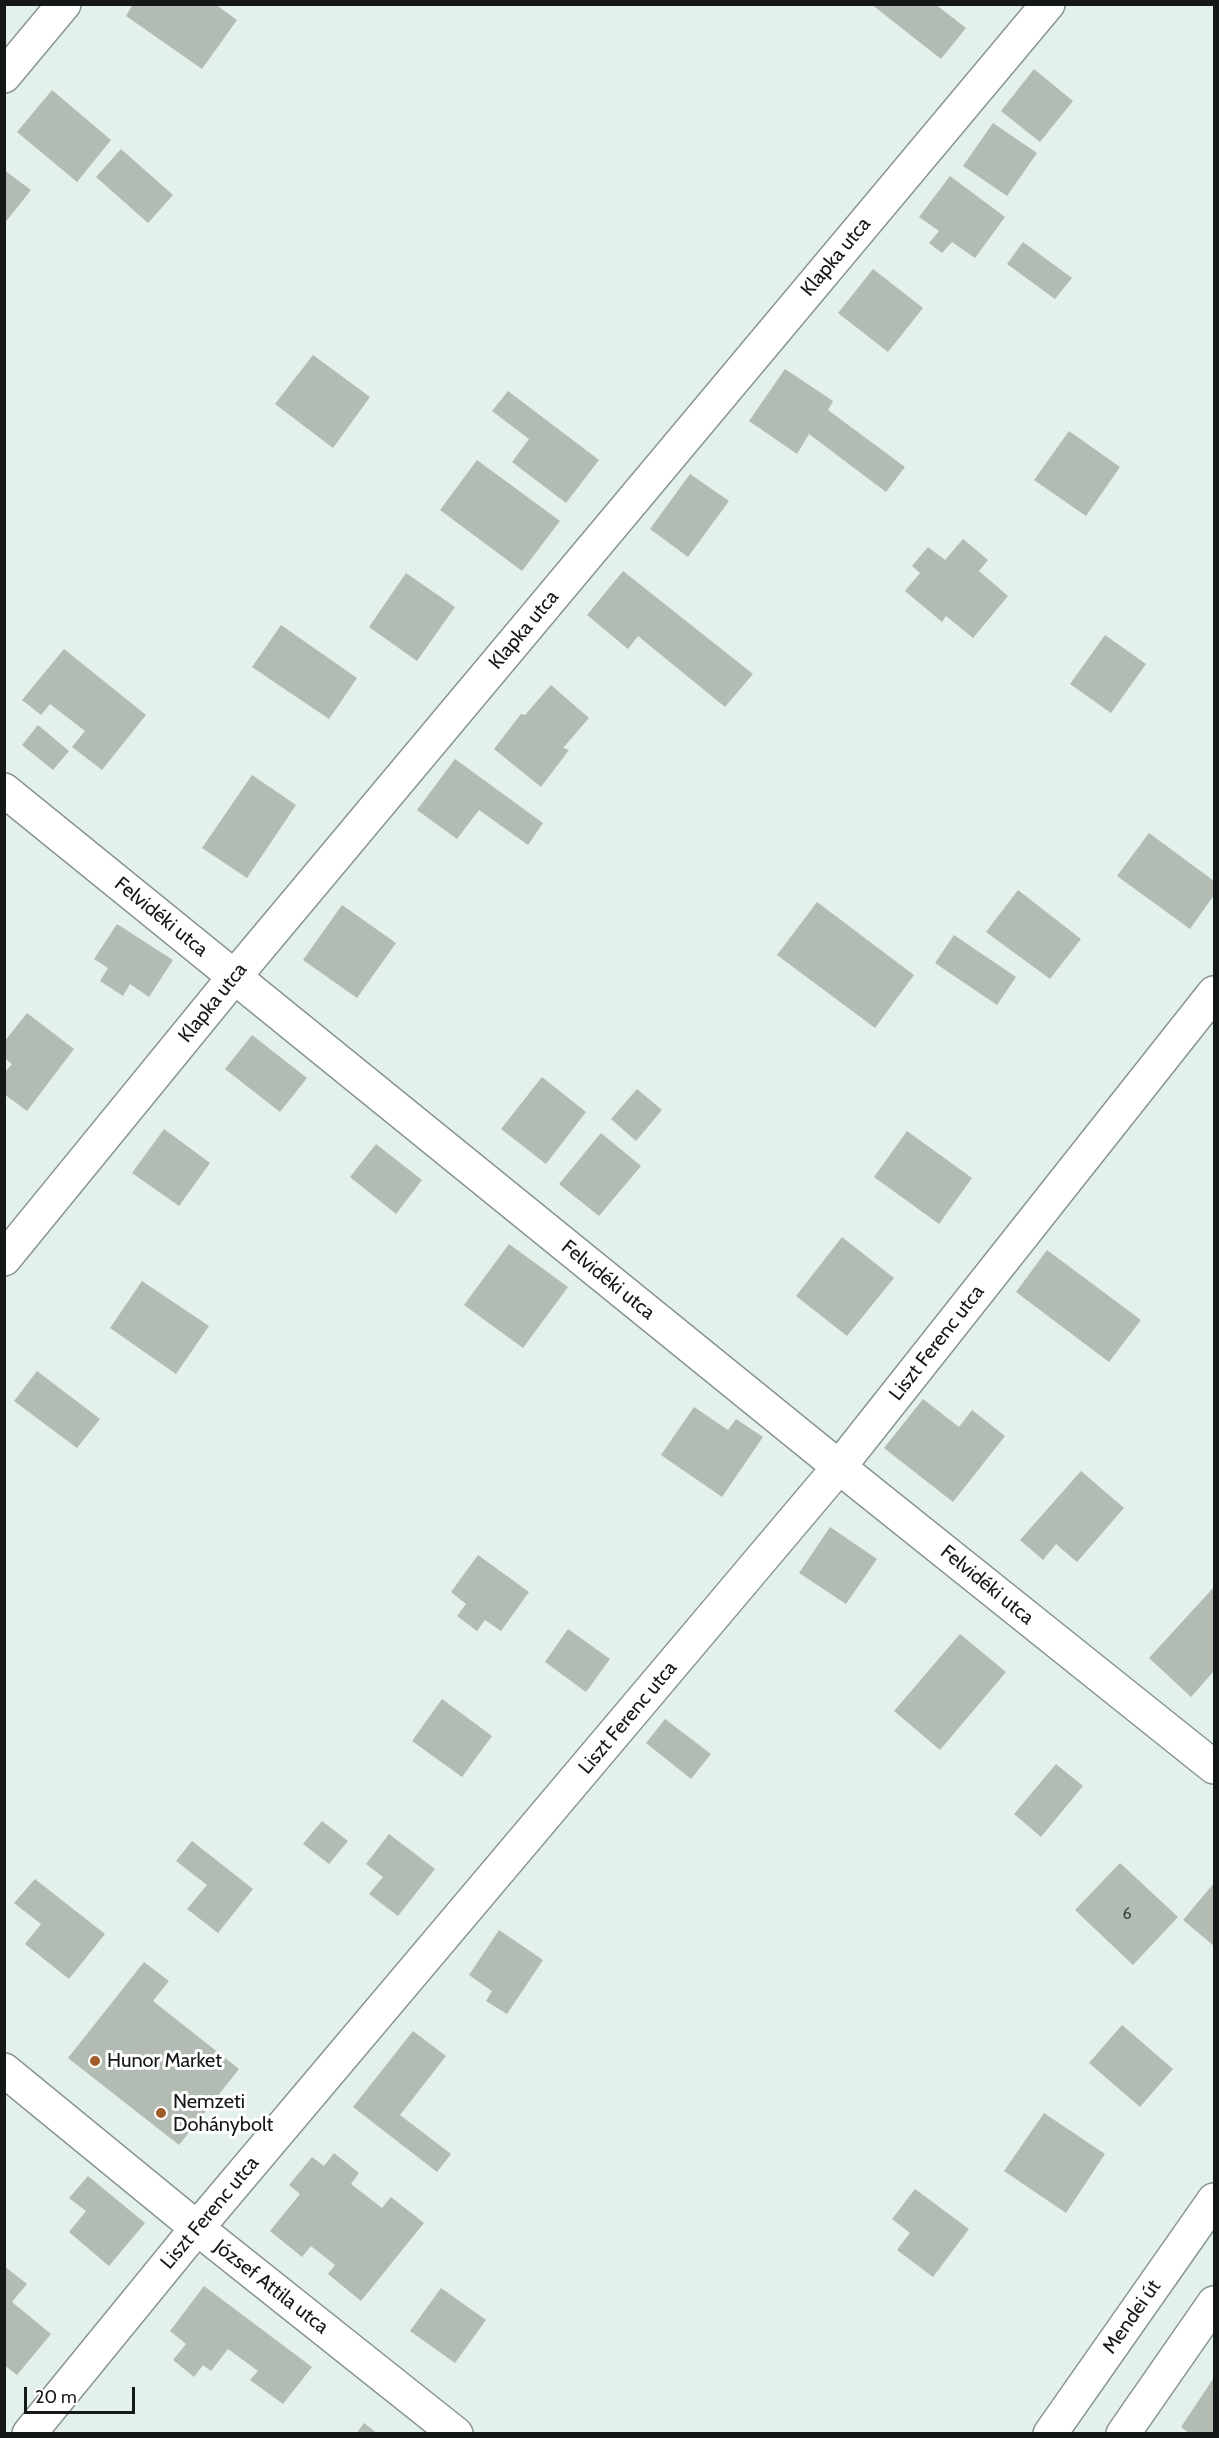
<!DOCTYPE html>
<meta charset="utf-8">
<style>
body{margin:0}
#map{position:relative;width:1219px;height:2438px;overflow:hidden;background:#e3f0eb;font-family:Cabin,sans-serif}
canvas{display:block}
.frame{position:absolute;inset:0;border:6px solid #141917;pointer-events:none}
.scale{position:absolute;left:24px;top:2387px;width:111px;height:27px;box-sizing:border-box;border:3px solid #141917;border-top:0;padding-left:8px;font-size:18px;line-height:21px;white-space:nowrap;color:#141917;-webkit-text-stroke:4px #fff;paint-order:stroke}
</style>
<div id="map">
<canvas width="1219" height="2438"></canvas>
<div class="frame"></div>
<div class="scale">20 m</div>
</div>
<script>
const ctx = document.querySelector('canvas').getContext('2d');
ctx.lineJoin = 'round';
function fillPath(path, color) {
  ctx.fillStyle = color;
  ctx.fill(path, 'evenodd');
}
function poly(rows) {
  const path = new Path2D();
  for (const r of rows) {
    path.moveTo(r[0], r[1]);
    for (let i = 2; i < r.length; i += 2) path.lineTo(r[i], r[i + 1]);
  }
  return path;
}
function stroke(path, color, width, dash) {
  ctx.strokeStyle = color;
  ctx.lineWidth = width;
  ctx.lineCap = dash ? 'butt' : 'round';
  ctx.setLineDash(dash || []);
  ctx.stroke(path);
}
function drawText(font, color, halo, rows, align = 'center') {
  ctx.font = font + ' Cabin,sans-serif';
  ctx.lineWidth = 6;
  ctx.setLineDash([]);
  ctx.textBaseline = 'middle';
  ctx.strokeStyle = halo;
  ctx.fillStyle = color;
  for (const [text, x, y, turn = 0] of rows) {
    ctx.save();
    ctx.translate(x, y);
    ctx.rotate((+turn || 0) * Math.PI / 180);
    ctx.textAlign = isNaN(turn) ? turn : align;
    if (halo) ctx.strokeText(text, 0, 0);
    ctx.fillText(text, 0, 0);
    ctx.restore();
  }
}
fillPath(poly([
 [133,4,215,4,237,20,202,69,126,16],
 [871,4,935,4,966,28,941,59],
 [1034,69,1073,101,1040,142,1001,111],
 [52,90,111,140,77,182,17,132],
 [993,123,1037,153,1007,196,963,166],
 [121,149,173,195,148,223,96,177],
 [4,170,31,190,4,224],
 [950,176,1005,217,975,258,952,242,942,253,929,243,939,231,919,217],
 [1023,242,1072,278,1055,299,1007,264],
 [873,269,923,308,888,352,838,313],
 [313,355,370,397,333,448,275,404],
 [785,369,833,401,828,410,905,467,886,492,809,434,797,454,749,421],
 [508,391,599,460,566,503,512,462,529,439,492,411],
 [1069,431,1120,467,1086,516,1034,480],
 [477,460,560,521,522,571,440,510],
 [690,474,729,501,688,557,650,529],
 [963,539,988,560,979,571,1008,596,973,638,946,616,942,622,905,591,920,573,912,566,928,547,945,560],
 [623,571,753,674,725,707,638,636,628,649,587,615],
 [406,573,455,607,417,661,369,627],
 [281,625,357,678,329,719,252,667],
 [1105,635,1146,664,1111,713,1070,684],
 [64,649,146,715,102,770,72,747,85,731,50,704,41,715,22,700],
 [551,685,589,718,563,748,569,750,541,787,494,749,521,714,525,715],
 [38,725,69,751,53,770,22,745],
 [455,759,543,823,528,845,479,810,457,839,417,810],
 [252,775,296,805,247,878,202,848],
 [1149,833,1214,881,1214,895,1190,929,1117,876],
 [1018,890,1081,939,1050,979,986,932],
 [817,902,914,975,875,1028,777,955],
 [342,905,396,943,357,998,303,960],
 [117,924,173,960,149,997,130,984,123,996,100,981,108,968,94,959],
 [954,935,1016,977,997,1005,935,963],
 [27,1013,74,1049,27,1111,4,1094,4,1073,12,1064,4,1058,4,1042],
 [252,1035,307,1078,280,1112,225,1069],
 [542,1077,586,1112,546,1164,501,1129],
 [637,1089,662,1110,636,1141,611,1119],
 [164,1129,210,1163,179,1206,132,1173],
 [907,1131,972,1178,939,1224,874,1177],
 [601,1133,641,1166,599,1216,559,1184],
 [376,1144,422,1180,396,1214,350,1177],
 [842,1237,894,1278,847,1336,796,1296],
 [509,1244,568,1287,523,1348,464,1305],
 [1047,1250,1141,1320,1109,1362,1016,1292],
 [142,1281,209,1326,176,1374,110,1328],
 [37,1371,100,1419,77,1448,14,1401],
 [923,1399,959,1427,972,1410,1005,1436,953,1502,884,1448],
 [694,1407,728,1430,736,1419,763,1437,722,1497,661,1455],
 [1081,1471,1124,1508,1077,1562,1056,1544,1043,1560,1020,1540],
 [830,1527,877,1559,846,1604,799,1573],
 [478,1555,529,1592,501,1631,485,1620,477,1631,457,1616,466,1604,451,1592],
 [1214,1587,1214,1671,1191,1697,1149,1658],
 [568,1629,610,1659,586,1692,545,1662],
 [960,1634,1006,1672,940,1750,894,1711],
 [442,1699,492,1736,462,1777,412,1741],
 [665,1719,711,1754,691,1779,646,1743],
 [1056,1764,1083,1786,1041,1837,1014,1814],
 [322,1821,348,1841,329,1864,303,1844],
 [389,1834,435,1869,398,1916,369,1894,383,1877,366,1864],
 [192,1841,253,1889,218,1933,187,1909,207,1885,176,1861],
 [1120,1863,1178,1917,1133,1965,1075,1910],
 [35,1879,105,1934,69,1979,25,1944,41,1924,14,1903],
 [1214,1883,1214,1946,1183,1920],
 [499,1930,543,1960,507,2014,486,2001,492,1991,469,1975],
 [144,1962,169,1981,153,2001,239,2069,179,2145,68,2058],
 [1122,2025,1173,2069,1140,2107,1089,2063],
 [413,2031,446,2056,400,2115,451,2154,437,2172,353,2107],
 [1044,2113,1105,2154,1066,2213,1004,2171],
 [334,2153,359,2173,351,2184,382,2208,391,2197,424,2223,361,2301,328,2274,335,2265,311,2246,302,2257,270,2231,300,2194,289,2185,312,2157,324,2166],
 [88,2176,145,2223,109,2266,69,2232,86,2211,69,2198],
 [915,2189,969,2229,933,2277,897,2250,910,2233,892,2219],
 [4,2266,27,2284,12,2302,51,2334,17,2375,4,2365],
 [204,2286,312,2367,283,2404,250,2380,258,2371,228,2349,211,2371,203,2365,194,2377,173,2360,186,2344,170,2331],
 [441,2288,486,2320,455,2363,410,2331],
 [1213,2379,1214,2434,1190,2434,1181,2427],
 [364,2423,378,2434,356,2434]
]), '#b2bcb3');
const minor = poly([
 [4,76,64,4],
 [4,790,839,1467,1214,1767],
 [4,1259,235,976,1048,4],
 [4,2070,197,2228,456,2434],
 [29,2434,197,2228,839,1467,1214,993],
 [1123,2434,1214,2303]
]);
const major = poly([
 [1050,2434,1214,2200]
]);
stroke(minor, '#889590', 36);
stroke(major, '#889590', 36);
stroke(minor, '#fff', 33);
stroke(major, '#fff', 33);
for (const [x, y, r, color] of [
 [95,2061,6,"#9f5d2a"],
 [161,2113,6,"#9f5d2a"]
]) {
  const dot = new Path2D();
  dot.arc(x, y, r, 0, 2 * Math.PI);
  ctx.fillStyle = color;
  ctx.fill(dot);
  stroke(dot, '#fff', 2);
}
drawText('16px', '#3c423e', null, [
 ["6",1127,1914]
]);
drawText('20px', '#141917', '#fff', [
 ["Klapka utca",836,257,-50],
 ["Klapka utca",524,630,-50],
 ["Felvidéki utca",161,917,39],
 ["Klapka utca",213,1003,-51],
 ["Felvidéki utca",608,1280,39],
 ["Liszt Ferenc utca",937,1343,-52],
 ["Felvidéki utca",987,1585,39],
 ["Liszt Ferenc utca",628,1718,-50],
 ["Liszt Ferenc utca",210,2213,-50],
 ["József Attila utca",271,2287,38],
 ["Mendei út",1132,2317,-55]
]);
drawText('20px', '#141917', '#fff', [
 ["Hunor Market",107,2061],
 ["Nemzeti",173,2102],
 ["Dohánybolt",173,2125]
], 'left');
</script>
